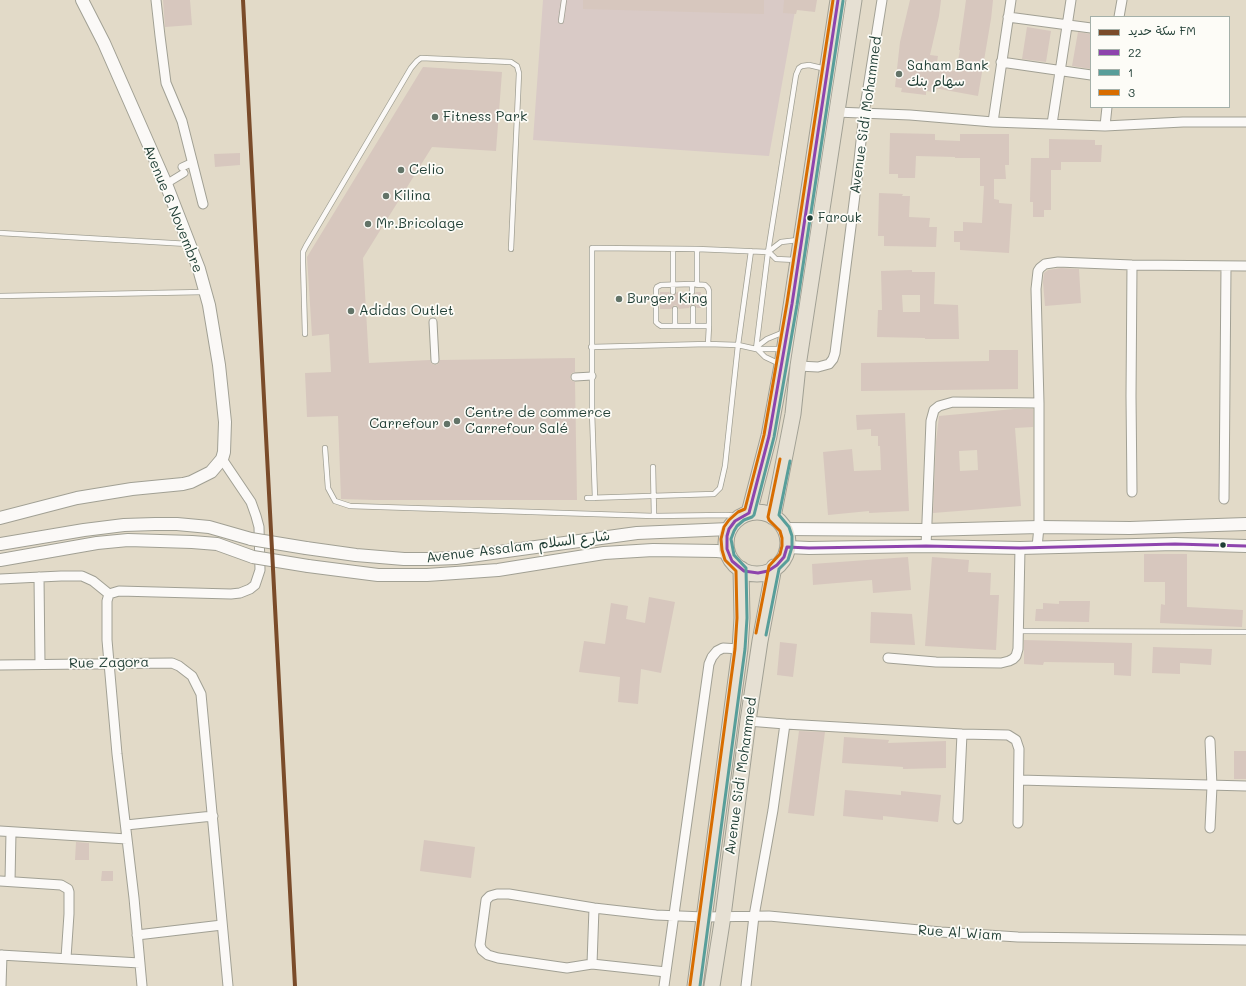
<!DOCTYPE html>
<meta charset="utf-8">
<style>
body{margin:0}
#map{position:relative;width:1246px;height:986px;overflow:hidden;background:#e2dac8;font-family:Mali,"Playpen Sans Arabic",sans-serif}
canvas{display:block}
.legend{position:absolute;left:1090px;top:16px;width:140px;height:92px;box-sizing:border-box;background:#fdfcf7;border:1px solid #a4b0a9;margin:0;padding:5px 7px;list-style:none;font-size:12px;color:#1f3d34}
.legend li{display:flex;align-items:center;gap:8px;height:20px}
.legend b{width:20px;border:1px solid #a4b0a9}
</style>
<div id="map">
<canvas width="1246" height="986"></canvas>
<ul class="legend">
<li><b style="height:5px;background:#7a4b2a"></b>سكة حديد FM</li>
<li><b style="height:5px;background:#8e44ad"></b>22</li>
<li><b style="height:5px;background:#589e9a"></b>1</li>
<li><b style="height:5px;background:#d86d00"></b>3</li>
</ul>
</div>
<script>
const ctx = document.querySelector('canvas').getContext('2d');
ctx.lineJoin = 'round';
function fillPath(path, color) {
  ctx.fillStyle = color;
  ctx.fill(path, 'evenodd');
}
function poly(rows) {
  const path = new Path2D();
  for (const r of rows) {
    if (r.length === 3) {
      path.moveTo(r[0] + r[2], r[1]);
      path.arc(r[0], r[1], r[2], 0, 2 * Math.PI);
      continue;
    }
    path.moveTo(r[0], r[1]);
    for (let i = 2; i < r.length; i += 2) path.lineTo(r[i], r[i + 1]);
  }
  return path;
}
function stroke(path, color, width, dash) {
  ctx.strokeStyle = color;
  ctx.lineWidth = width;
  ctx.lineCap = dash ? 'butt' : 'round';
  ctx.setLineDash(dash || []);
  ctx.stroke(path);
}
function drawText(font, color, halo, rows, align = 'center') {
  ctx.font = font + ' Mali,"Playpen Sans Arabic",sans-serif';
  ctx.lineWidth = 3.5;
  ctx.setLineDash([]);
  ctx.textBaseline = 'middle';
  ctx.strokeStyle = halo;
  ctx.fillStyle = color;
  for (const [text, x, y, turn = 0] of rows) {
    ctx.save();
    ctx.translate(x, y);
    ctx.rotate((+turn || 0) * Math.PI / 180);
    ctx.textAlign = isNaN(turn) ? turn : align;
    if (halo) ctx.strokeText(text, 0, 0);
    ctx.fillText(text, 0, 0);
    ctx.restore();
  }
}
fillPath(poly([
 [543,0,797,0,769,156,533,140]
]), '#d9cac6');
fillPath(poly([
 [163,0,190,0,192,25,165,27],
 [583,0,764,0,764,14,583,9],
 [784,0,817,0,815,12,797,10,796,14,783,13],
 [910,0,941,0,939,16,930,55,938,56,936,68,956,71,960,50,959,50,966,0,993,0,991,19,978,96,934,88,933,92,926,91,926,95,901,92,902,88,895,87,900,42],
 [1027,27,1051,31,1046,62,1022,59],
 [1078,32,1091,34,1091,69,1072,66],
 [423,67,502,72,496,151,432,147,363,258,369,363,430,360,431,363,435,365,438,364,440,360,575,358,575,372,572,373,570,377,571,380,575,382,577,500,374,500,341,499,338,416,307,417,305,373,331,372,329,334,312,336,307,257],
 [890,133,935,134,935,140,960,141,960,134,1009,134,1009,165,1005,165,1006,179,994,179,994,199,999,200,999,203,1012,204,1009,253,960,250,960,242,954,242,954,231,963,231,963,222,982,223,984,186,980,186,980,158,955,158,955,157,916,156,915,178,898,178,898,174,889,174],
 [1049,139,1095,140,1095,145,1102,145,1101,162,1061,162,1061,170,1051,170,1051,210,1044,210,1044,217,1033,217,1033,202,1030,202,1031,158,1049,158],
 [240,153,240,165,215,167,214,154],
 [879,193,903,194,902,196,910,196,909,217,930,218,929,227,937,227,936,247,884,246,884,236,878,236],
 [1061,268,1079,269,1081,303,1045,306,1043,282,1044,273,1048,270],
 [912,270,912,272,935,272,934,304,958,305,959,339,925,339,925,338,877,337,878,310,882,310,881,271],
 [902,295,920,295,920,312,903,312],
 [660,292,669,292,671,295,673,296,677,292,688,292,690,295,692,296,695,294,696,292,701,292,701,308,697,308,695,305,693,304,690,306,689,308,679,309,677,306,675,305,671,309,660,309],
 [989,350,1018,350,1018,389,861,391,861,363,989,361],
 [1014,409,1033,409,1033,427,1015,428,1021,506,933,513,936,442,939,416],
 [977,450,978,470,960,471,959,451],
 [905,413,909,511,869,513,869,511,828,515,823,452,852,449,854,471,881,470,880,446,878,446,878,436,871,436,871,429,857,430,856,415],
 [1144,554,1187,554,1187,607,1243,610,1242,627,1160,623,1161,604,1165,605,1165,582,1144,582],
 [908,557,911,590,873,593,872,580,813,585,812,564],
 [932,557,969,560,968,572,991,573,990,595,999,595,996,650,925,646],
 [649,597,675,602,661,673,641,669,638,704,618,702,620,677,579,672,584,641,605,644,611,603,628,606,626,619,645,623],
 [1059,601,1090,601,1089,622,1035,621,1036,609,1043,609,1043,603,1059,604],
 [871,612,912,614,915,645,870,643],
 [1024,640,1132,643,1131,676,1114,675,1114,663,1044,662,1043,665,1024,664],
 [780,642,797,644,793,677,777,675],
 [1153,647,1212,649,1211,665,1180,663,1180,674,1152,673],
 [799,731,825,732,814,816,788,813],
 [844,737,889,740,888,743,946,741,946,768,903,769,903,767,842,763],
 [1234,751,1246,751,1246,779,1234,779],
 [845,790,901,795,901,791,941,795,938,822,883,816,883,820,843,816],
 [424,840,475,847,471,878,420,871],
 [76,842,89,843,89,860,75,860],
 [102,871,113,871,113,881,101,881]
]), '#d7c7be');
const service = poly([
 [561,21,564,0],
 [0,233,188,244],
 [673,249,673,292],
 [769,252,776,259,796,260],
 [697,285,697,249],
 [692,292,692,284],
 [0,296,204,292],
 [693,308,693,326],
 [675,309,675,326],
 [305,334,303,262,303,252,306,246,411,68,417,61,421,58,511,62,517,66,519,73,511,249],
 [708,344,709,326,709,291,708,288,705,285,692,284,661,285,657,287,656,289,656,322,658,324,661,326,709,326],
 [591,347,708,344,738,345,756,349,781,349],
 [756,349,768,252,796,75,799,68,802,66,809,65,826,69],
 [780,364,765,357,757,349,759,345,767,339,784,332],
 [325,448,328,488,335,501,350,506,654,516,726,515,741,516],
 [653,467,654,516],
 [587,498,714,494,720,488,725,466,738,345,751,251],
 [595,498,592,412,592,248,697,249,768,252,781,242,798,240],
 [1018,631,1246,632]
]);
const pedestrian = poly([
 [182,167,193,162],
 [166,184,184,173],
 [433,322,435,360],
 [575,377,592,376]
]);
const minor = poly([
 [156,0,160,36,166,83,182,121,203,204],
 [1008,17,1091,28],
 [1119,17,1122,0],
 [1001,62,1091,75],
 [836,112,910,115,993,122,1105,126,1183,122,1246,122],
 [993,122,1011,0],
 [1052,124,1071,0],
 [1105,126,1107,107],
 [1132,265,1131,396,1132,492],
 [798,366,818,367,829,364,833,359,835,353,857,179,864,113,882,0],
 [1224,499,1226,267],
 [926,546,931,421,934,410,939,406,953,402,1039,403],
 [1037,547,1039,527,1039,403,1036,289,1038,271,1040,268,1045,264,1058,262,1132,265,1246,266],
 [39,577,40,664],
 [0,579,61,576,82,576,93,581,109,594],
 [888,658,936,662,1001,663,1009,661,1013,659,1016,656,1018,649,1020,548],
 [0,665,172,663,179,666,192,676,201,694,228,986],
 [748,721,785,724,962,734,1008,735,1016,740,1019,749,1018,823],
 [1019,780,1246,786],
 [958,819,962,734],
 [126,825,213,816],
 [1210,828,1212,786,1210,741],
 [0,831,127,839],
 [0,881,61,885,68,889,69,892,69,914,66,958],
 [10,881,11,832],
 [137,935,222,925],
 [0,955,140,963],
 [592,964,594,908],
 [666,972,592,964,567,968,498,958,488,955,482,950,480,945,486,900,490,896,497,894,509,894,594,908,656,915,704,917,769,916,941,932,1018,937,1246,940],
 [1,986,2,955],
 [142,986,134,898,117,754,107,640,107,601,109,594,119,591,231,594,240,593,250,589,255,585,260,570,259,527,256,516,251,502,222,459],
 [664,986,709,664,712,657,717,651,723,648,740,649],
 [746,986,754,916,773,810,785,724]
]);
const tertiary = poly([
 [0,518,77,498,132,489,183,484,191,482,211,472,222,459,224,452,225,422,219,365,209,305,199,269,166,184,104,43,82,0],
 [784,529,925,530,1039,527,1130,528,1246,524],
 [0,544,84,530,124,525,155,524,177,524,209,527,251,539],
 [787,547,809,548,926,546,1020,548,1175,544,1246,546],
 [306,548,356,555,404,559,430,559,456,558,637,533,729,529],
 [0,560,97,543,128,540,192,542,217,544,253,557],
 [308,566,378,575,427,575,498,570,604,553,653,550,717,551,727,552]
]);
const primary = poly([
 [757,543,31],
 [749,513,769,436,782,365,838,0],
 [773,517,793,414,798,366,854,0],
 [695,986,740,649,742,618,741,569],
 [712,986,723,916,748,721,760,641,774,567]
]);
stroke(service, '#a1a094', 6);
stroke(pedestrian, '#a1a094', 9);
stroke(minor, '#a1a094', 11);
stroke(tertiary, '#a1a094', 14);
stroke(primary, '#a1a094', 17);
stroke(service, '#fbf9f7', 4.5);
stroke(pedestrian, '#fbf9f7', 7);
stroke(minor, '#fbf9f7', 9);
stroke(tertiary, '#fbf9f7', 12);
stroke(primary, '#e6e0d3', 15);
const tertiaryBridge = poly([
 [251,539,306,548],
 [253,557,308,566]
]);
stroke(tertiaryBridge, '#a1a094', 14, []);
stroke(tertiaryBridge, '#fbf9f7', 12);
stroke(poly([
 [838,0,792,304,769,436,749,513,735,521,729,529,727,536,727,549,732,561,744,571,758,573,768,571,777,565,784,557,787,547,809,548,926,546,1020,548,1175,544,1246,546]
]), '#8e44ad', 3);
stroke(poly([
 [766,635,779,569,788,560,792,547,792,536,789,527,779,515,790,461],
 [700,986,745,649,747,618,746,568,734,555,731,539,734,531,737,526,744,520,752,517,754,515,774,437,797,305,843,1]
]), '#589e9a', 3);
stroke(poly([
 [756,633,769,566,780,554,782,546,782,538,780,531,769,520,768,517,780,459],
 [690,985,735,649,737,618,736,571,725,560,722,550,721,539,724,527,729,520,738,512,745,509,764,435,787,303,833,0]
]), '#d86d00', 3);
stroke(poly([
 [243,0,295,986]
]), '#7a4b2a', 4);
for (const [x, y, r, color] of [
 [899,74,4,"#637468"],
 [435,117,4,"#637468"],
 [401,170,4,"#637468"],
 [386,196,4,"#637468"],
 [810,218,3.5,"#1f3d34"],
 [368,224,4,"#637468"],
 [619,299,4,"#637468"],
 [351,311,4,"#637468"],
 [457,421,4,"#637468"],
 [447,424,4,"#637468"],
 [1223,545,3.5,"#1f3d34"]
]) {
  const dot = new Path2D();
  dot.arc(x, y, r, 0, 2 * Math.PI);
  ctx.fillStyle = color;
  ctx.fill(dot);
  stroke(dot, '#fdfcf7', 1.5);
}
drawText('13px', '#1f3d34', '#fdfcf7', [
 ["Farouk",818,218]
], 'left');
drawText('14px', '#1f3d34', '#fdfcf7', [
 ["Saham Bank",907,66],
 ["سهام بنك",907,82],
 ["Fitness Park",443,117],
 ["Celio",409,170],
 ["Kilina",394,196],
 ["Mr.Bricolage",376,224],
 ["Burger King",627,299],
 ["Adidas Outlet",359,311],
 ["Centre de commerce",465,413],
 ["Carrefour Salé",465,429],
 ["Carrefour",439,424,"right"]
], 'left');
drawText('14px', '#1f3d34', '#fdfcf7', [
 ["Avenue Sidi Mohammed",866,115,-82],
 ["Avenue 6 Novembre",173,209,68],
 ["Avenue Assalam شارع السلام",518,547,-7],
 ["Rue Zagora",109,663,-1],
 ["Avenue Sidi Mohammed",741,776,-82],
 ["Rue Al Wiam",960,933,4]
]);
</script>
